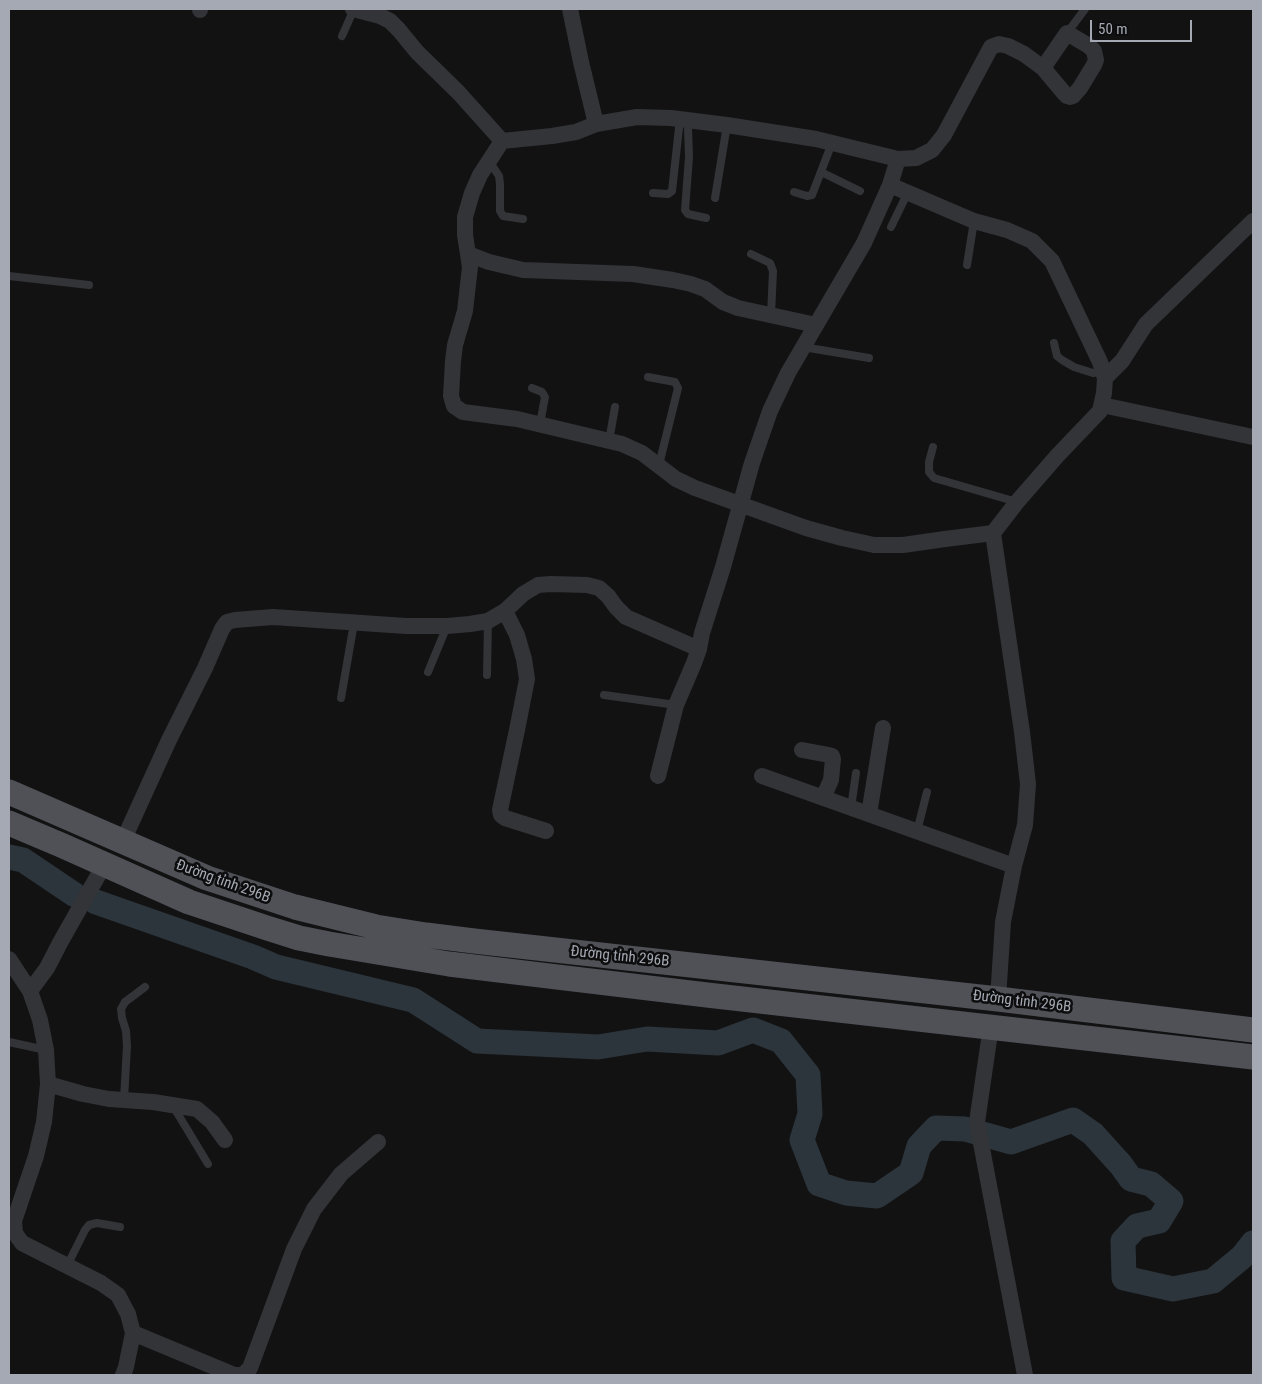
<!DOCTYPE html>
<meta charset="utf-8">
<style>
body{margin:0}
#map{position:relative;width:1262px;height:1384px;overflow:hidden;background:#121213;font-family:"Roboto Condensed",sans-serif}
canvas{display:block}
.frame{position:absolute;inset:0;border:10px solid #a4a9b3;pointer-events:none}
.scale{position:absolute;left:1090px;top:20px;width:102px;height:22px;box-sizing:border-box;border:2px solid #a4a9b3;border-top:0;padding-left:6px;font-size:15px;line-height:18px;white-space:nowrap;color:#a4a9b3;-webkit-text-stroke:4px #0d0d0e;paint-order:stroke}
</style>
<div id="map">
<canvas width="1262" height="1384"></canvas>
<div class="frame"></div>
<div class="scale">50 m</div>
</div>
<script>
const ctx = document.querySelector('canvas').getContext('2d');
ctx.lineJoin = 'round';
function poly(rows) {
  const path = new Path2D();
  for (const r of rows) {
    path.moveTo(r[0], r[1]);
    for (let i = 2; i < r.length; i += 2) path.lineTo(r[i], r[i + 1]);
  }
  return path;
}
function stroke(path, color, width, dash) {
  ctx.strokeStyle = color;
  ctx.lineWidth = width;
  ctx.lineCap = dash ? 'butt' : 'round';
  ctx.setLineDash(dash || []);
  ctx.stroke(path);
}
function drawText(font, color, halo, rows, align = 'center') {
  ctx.font = font + ' "Roboto Condensed",sans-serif';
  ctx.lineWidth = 5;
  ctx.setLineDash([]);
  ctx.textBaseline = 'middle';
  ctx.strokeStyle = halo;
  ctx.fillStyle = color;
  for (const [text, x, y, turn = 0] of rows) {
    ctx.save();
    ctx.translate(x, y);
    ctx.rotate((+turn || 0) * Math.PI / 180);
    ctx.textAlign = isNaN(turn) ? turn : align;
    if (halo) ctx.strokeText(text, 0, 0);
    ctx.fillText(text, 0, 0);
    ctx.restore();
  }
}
stroke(poly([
 [9,857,23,860,75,895],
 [96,902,253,957,276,967,413,1000,477,1041,598,1047,647,1039,718,1043,753,1030,781,1041,808,1075,810,1114,802,1140,819,1184,846,1193,877,1196,911,1173,919,1146,936,1128,965,1129,1011,1142,1073,1120,1093,1134,1121,1165,1131,1179,1151,1184,1171,1201,1159,1221,1137,1226,1123,1241,1124,1278,1173,1289,1213,1281,1242,1257,1253,1243]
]), '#2c353b', 25);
stroke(poly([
 [1067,33,1085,9],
 [342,36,354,9],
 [688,128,689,157,685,210,688,214,706,218],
 [489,161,499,176,500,184,500,211,503,216,523,219],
 [821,172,860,191],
 [794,192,807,196,812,195,832,143],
 [653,193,668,194,672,191,680,119],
 [715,198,727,125],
 [891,227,908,192],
 [751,254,770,263,773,271,771,315],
 [967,265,974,221],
 [9,276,89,285],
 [1054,343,1057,356,1062,360,1074,367,1093,373,1103,371],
 [803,347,869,358],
 [648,377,675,382,678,388,659,465],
 [532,388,542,392,545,397,540,424],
 [609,441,615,407],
 [933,447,929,462,929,472,934,478,1017,502],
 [428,672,447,626],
 [487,675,488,621],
 [604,695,676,705],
 [341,698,354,623],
 [851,808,856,773],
 [917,831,927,792],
 [9,1042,46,1050],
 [124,1099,127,1046,126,1031,122,1018,121,1009,125,1002,145,987],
 [173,1106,208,1164],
 [67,1266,85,1230,89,1225,97,1223,120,1227]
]), '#333438', 8);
stroke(poly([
 [353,9,380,16,390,21,399,30,417,52,458,92,502,141,552,136,576,132,596,124,637,117,671,118,727,125,816,139,898,159,916,158,932,150,944,135,991,47,999,44,1008,46,1024,54,1043,68,1064,93,1067,96,1070,97,1073,96,1080,88,1094,65,1096,60,1094,51,1089,46,1067,33,1043,68],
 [570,9,581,62,596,124],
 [200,10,200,9],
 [502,141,480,175,472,193,465,217,465,235,470,267,465,311,455,345,453,361,451,396,454,406,463,412,517,419,622,444,642,453,676,479,695,488,806,528,842,538,874,545,903,545,945,539,993,533],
 [468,254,489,262,523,270,633,274,673,280,691,284,705,289,723,302,738,308,816,325],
 [1105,378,1122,361,1146,324,1253,221],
 [1102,405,1253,437],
 [505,611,517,635,524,659,527,679,517,730,500,810,501,815,505,818,546,831],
 [802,750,829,755,832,756,833,759,831,780,823,798],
 [658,776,676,705,694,663,699,649,702,633,723,567,752,463,770,411,788,373,864,243,890,185,898,159],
 [762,776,1014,866,1025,825,1028,784,1022,732,993,533,1017,502,1057,456,1100,411,1104,393,1105,378,1100,362,1052,261,1032,241,1007,230,974,221,890,185],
 [869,814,883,728],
 [123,841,169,740,205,668,222,629,227,622,235,620,273,617,406,626,447,626,470,624,488,621,505,611,523,594,538,585,551,584,587,585,599,588,608,596,616,607,626,617,699,649],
 [9,959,30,991,40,1020,46,1050,48,1084,44,1122,36,1156,14,1221,15,1233,22,1243,101,1283,118,1295,128,1314,133,1333,126,1367,123,1375],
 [30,991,47,968,61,941,104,865],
 [998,999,1003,922,1014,866],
 [991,1026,977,1122,1025,1375],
 [48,1084,83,1094,109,1099,153,1102,197,1109,212,1122,225,1140],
 [133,1333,234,1375,243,1375,250,1368,294,1249,314,1209,341,1174,378,1142]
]), '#333438', 16);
stroke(poly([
 [9,792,207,878,295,907,376,927,426,935,474,941,998,999,1253,1030],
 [9,823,61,845,189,902,267,928,299,938,329,944,449,964,707,995,1253,1057]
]), '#4f5157', 25);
drawText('15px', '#a4a9b3', '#0d0d0e', [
 ["Đường tỉnh 296B",223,882,20],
 ["Đường tỉnh 296B",620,957,6],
 ["Đường tỉnh 296B",1022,1002,7]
]);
</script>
